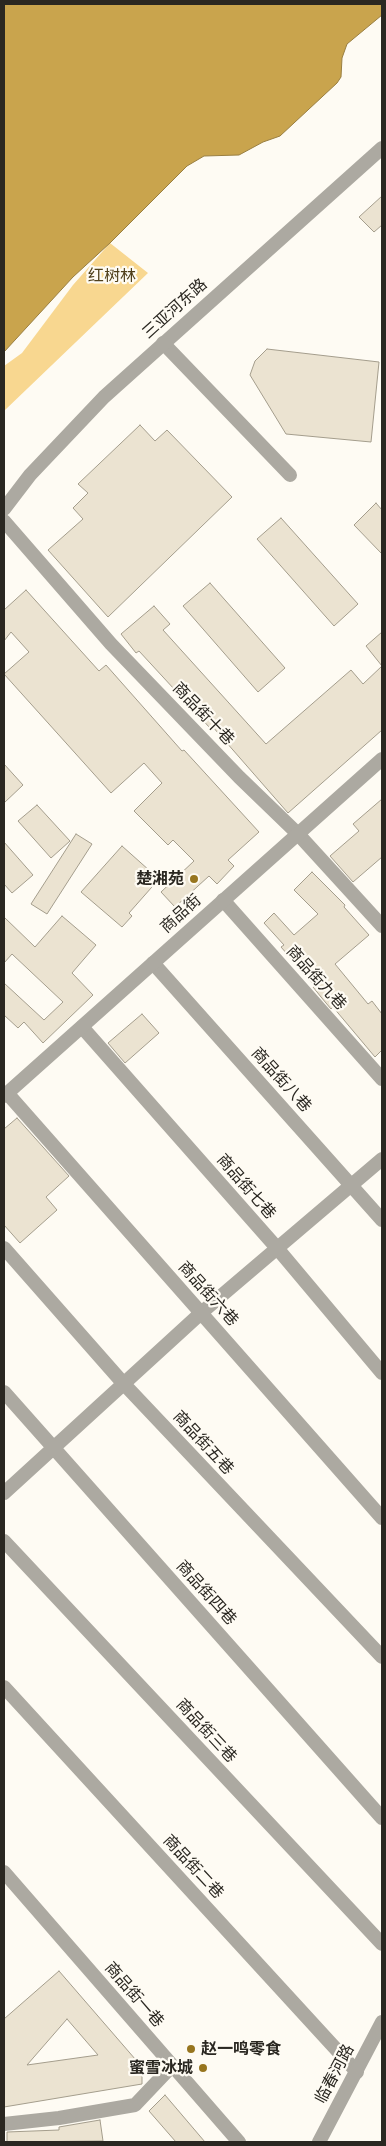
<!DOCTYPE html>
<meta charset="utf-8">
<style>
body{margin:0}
#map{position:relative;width:386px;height:2146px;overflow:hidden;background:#fefbf3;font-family:"Open Sans",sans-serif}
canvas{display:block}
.frame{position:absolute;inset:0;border:5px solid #2a2721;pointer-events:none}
</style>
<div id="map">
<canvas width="386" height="2146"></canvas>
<div class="frame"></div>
</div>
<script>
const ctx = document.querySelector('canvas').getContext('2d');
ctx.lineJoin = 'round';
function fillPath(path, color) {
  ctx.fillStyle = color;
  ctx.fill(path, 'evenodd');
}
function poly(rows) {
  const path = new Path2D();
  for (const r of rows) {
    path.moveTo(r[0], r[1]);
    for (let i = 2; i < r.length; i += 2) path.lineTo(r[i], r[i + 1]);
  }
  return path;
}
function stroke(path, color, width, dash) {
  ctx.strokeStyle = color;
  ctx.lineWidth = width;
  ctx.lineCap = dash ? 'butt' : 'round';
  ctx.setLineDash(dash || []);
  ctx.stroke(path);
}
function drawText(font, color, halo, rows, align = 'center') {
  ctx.font = font + ' "Open Sans","Noto Sans SC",sans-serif';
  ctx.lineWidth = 4.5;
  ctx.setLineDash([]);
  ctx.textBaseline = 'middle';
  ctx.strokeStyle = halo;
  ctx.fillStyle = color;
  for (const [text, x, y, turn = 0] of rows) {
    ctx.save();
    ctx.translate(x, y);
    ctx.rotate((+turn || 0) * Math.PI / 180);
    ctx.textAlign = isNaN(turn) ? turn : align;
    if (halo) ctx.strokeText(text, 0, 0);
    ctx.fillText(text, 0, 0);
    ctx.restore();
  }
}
fillPath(poly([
 [110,243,148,273,4,411,4,366,22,353,73,285]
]), '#f8d790');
const water = poly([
 [4,4,382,4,382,15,347,44,342,58,341,77,337,83,280,136,263,142,239,155,204,156,187,166,110,243,73,277,4,352,4,4]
]);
fillPath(water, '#c9a44d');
stroke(water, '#997e40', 1);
const building = poly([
 [382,196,382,225,374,232,359,217,382,196],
 [267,349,379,362,371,442,286,434,250,375,255,361,267,349],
 [140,425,155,441,167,430,232,497,108,617,48,550,83,519,73,508,88,493,78,484,140,425],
 [376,503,382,510,382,554,354,525,376,503],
 [281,518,358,604,334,626,257,539,281,518],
 [210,583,285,668,258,692,183,606,210,583],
 [26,590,99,671,106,665,182,751,184,750,259,832,228,860,234,866,217,884,209,876,175,907,161,892,194,861,173,840,168,845,134,811,162,783,144,763,111,793,4,674,29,652,11,632,4,641,4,610,26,590],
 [154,606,170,624,163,630,266,744,351,670,363,684,382,666,382,730,288,813,212,726,210,728,139,651,136,653,121,634,154,606],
 [382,632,382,666,366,646,382,632],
 [4,764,23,785,4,803,4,764],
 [382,799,382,857,353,882,330,856,359,831,353,824,382,799],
 [37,805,70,841,51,858,18,821,37,805],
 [76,834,92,844,47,914,31,904,76,834],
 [4,842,33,875,12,893,4,884,4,842],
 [122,846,159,879,129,913,132,916,122,927,81,892,122,846],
 [312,872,345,905,344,907,369,935,335,964,368,1004,372,1001,382,1014,382,1050,375,1057,333,1007,331,1009,321,997,313,987,315,986,281,947,284,945,264,923,274,913,294,935,318,914,294,890,312,872],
 [62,916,96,945,72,973,93,995,43,1043,24,1022,18,1028,4,1015,4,983,44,1020,63,1002,12,954,4,963,4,917,35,947,62,916],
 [142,1014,159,1033,125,1063,108,1043,142,1014],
 [17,1118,69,1176,46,1197,57,1210,20,1243,4,1225,4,1129,17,1118],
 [59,1971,142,2067,142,2084,4,2107,4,2019,59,1971],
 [67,2019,98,2055,27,2065,67,2019],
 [165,2095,205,2142,176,2142,149,2111,165,2095],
 [100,2120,103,2141,7,2142,7,2132,59,2130,59,2127,100,2120]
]);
fillPath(building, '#ebe3d1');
stroke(building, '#a49d8c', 1);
stroke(poly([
 [163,343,290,475],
 [4,521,111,644,239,777,298,834,382,926],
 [223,900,382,1079],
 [153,963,382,1220],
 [82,1027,277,1248,382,1373],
 [7,1093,382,1518],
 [4,1248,123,1383,382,1657],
 [4,1392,382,1818],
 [4,1493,201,1313,382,1159],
 [4,1541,382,1944],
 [4,1687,357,2072],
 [4,2124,59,2118,135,2105,172,2066]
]), '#aca9a1', 14);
stroke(poly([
 [4,509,30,475,104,397,382,148],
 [4,1096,382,759],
 [4,1872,239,2142],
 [319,2142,382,2022]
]), '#aca9a1', 14);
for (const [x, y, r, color] of [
 [194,879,5,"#97751e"],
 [191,2049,5,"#97751e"],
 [203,2068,5,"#97751e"]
]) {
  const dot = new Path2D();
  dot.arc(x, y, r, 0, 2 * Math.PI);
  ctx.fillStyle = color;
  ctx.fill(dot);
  stroke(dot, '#fefbf3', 2);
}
drawText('16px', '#4f3f1a', '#fefbf3', [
 ["红树林",112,276]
]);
drawText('16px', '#2a2721', '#fefbf3', [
 ["三亚河东路",175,309,-42],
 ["商品街十巷",203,714,46],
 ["商品街",181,914,-42],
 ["商品街九巷",316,978,48],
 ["商品街八巷",281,1080,48],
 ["商品街七巷",246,1187,49],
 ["商品街六巷",208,1294,48],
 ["商品街五巷",203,1443,47],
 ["商品街四巷",206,1593,48],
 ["商品街三巷",206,1731,47],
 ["商品街二巷",193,1867,47],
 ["商品街一巷",134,1995,49],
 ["临春河路",335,2074,-62]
]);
drawText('bold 16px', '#2a2721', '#fefbf3', [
 ["楚湘苑",184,879],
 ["赵一鸣零食",201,2049,"left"],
 ["蜜雪冰城",193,2068]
], 'right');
</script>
